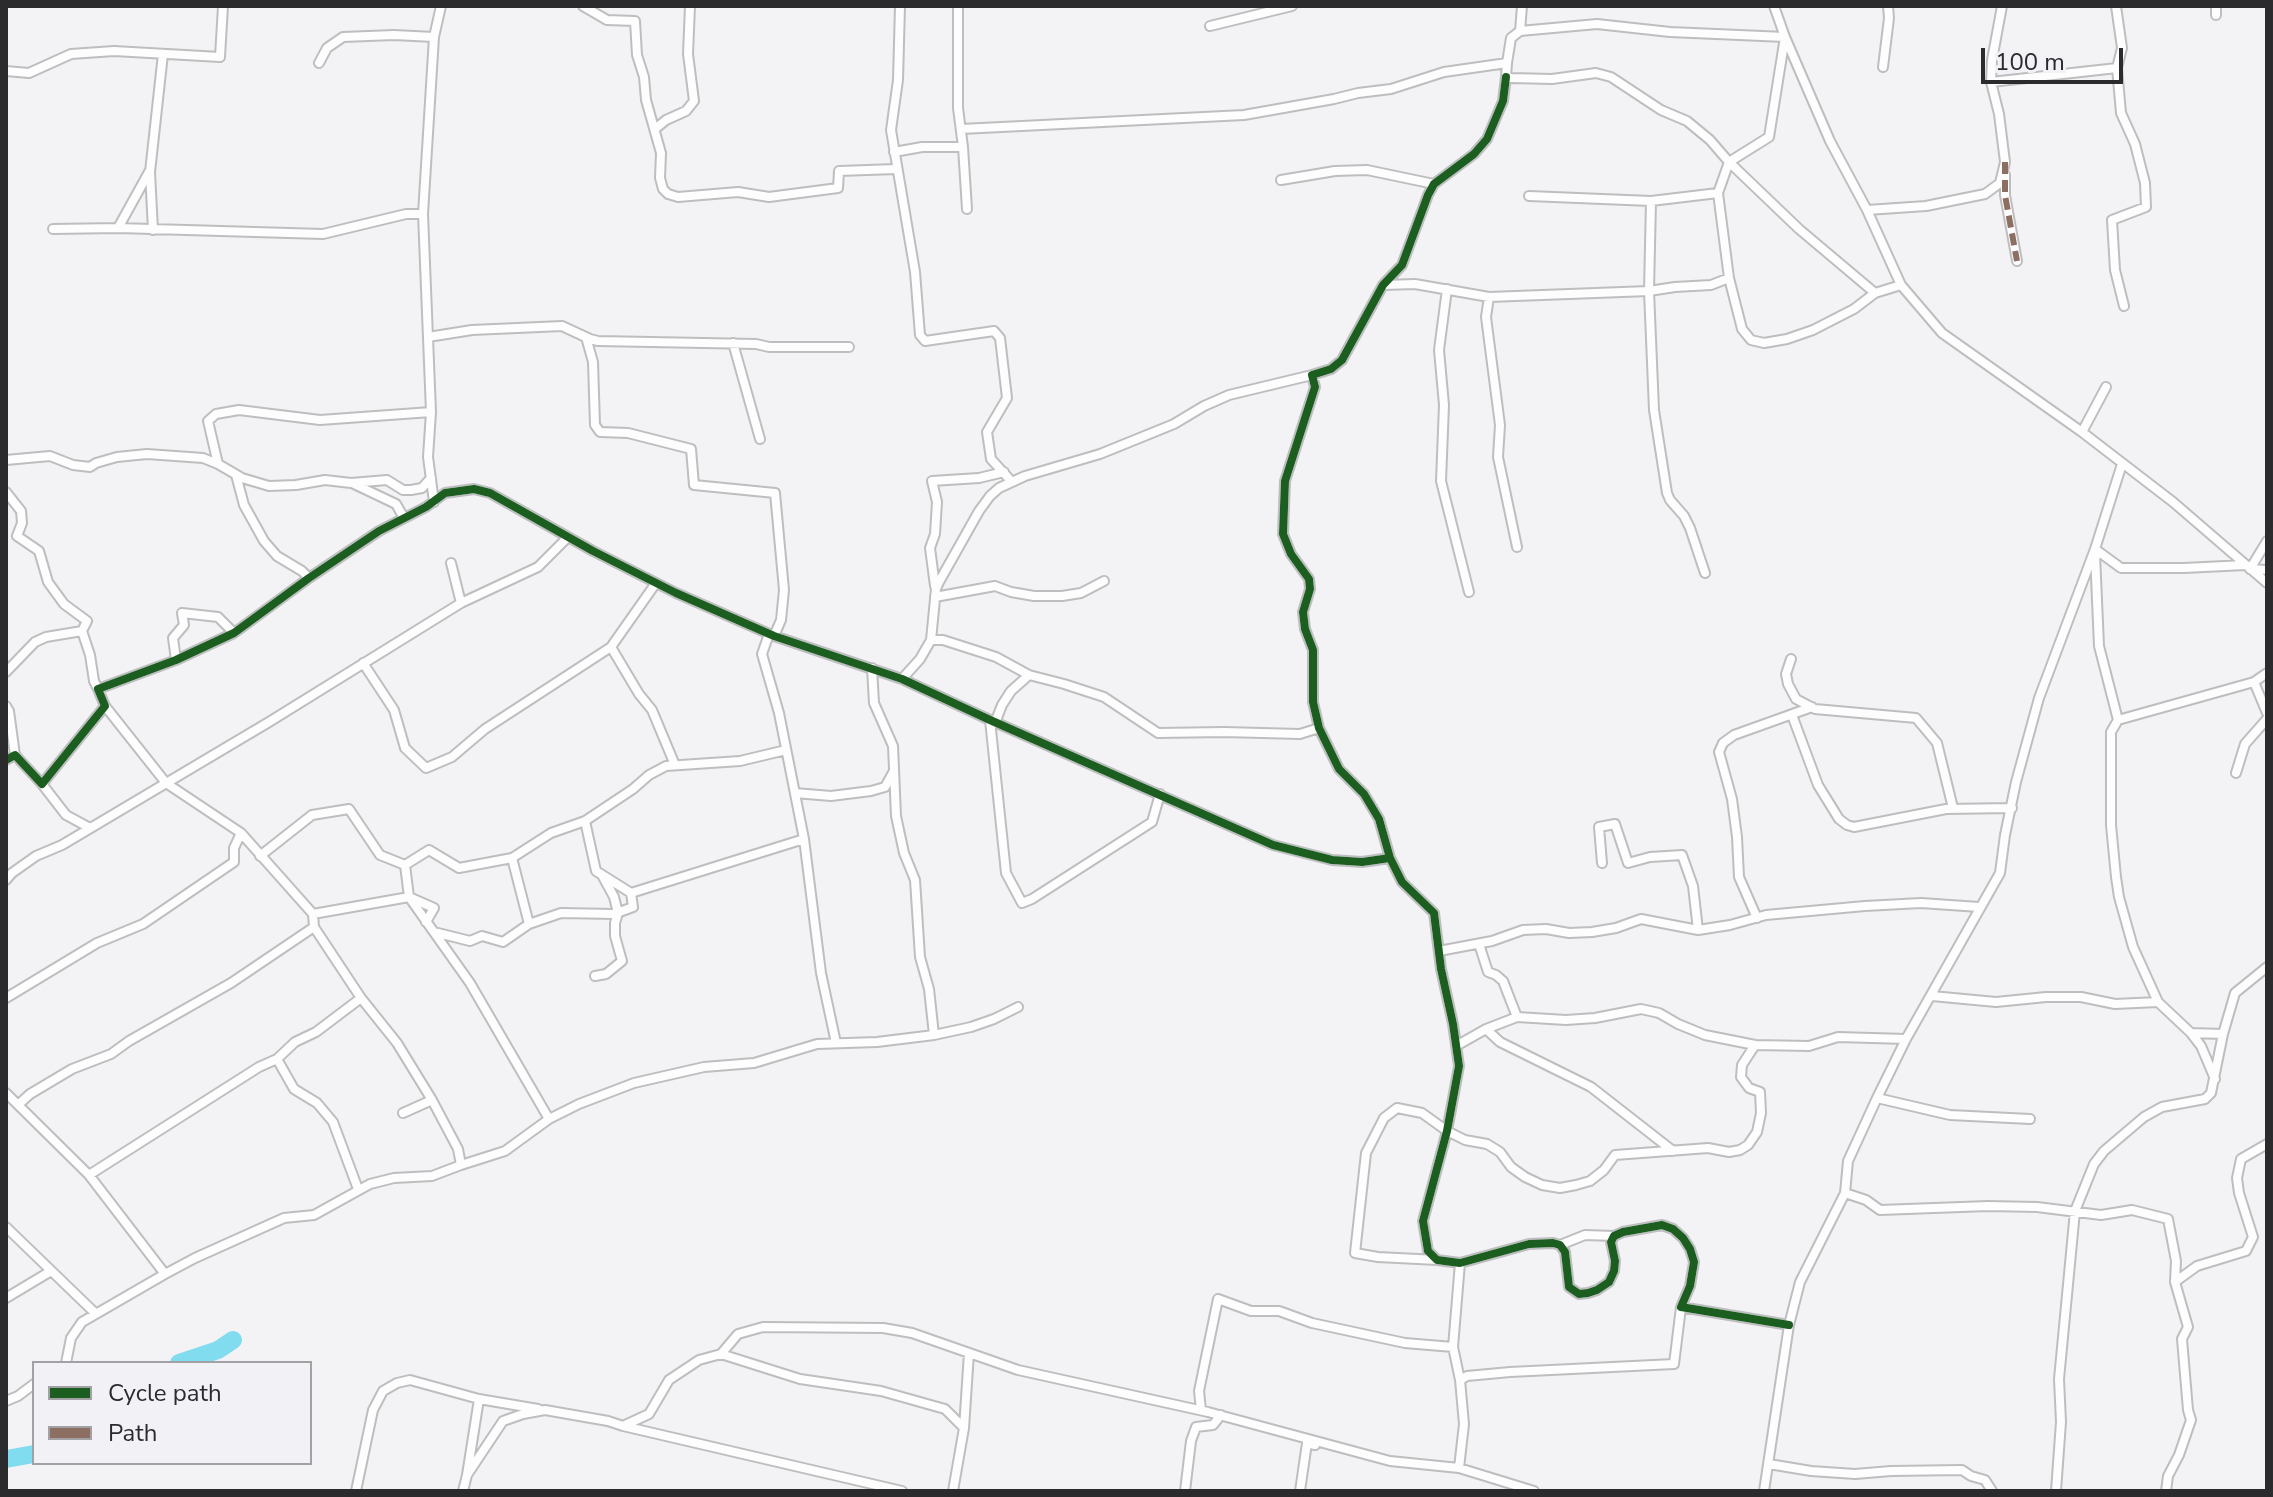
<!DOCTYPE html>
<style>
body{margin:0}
#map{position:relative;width:2273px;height:1497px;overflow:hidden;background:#f3f2f5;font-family:"Nunito Sans",sans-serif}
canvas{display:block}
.frame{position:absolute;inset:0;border:8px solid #2b2b2d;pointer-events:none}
.legend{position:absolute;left:32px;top:1361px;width:280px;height:104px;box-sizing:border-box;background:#f2f1f6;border:2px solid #a2a2a6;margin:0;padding:10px 14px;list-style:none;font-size:24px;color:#2b2b2d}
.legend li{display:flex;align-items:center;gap:16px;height:40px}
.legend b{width:40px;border:2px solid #a2a2a6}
.scale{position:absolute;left:1981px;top:48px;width:142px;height:36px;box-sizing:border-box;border:4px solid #2b2b2d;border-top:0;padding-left:10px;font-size:24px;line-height:28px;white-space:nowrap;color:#2b2b2d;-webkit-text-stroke:6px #f2f1f6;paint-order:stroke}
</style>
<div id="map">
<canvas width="2273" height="1497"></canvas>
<div class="frame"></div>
<ul class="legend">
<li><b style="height:10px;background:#1b5e20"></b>Cycle path</li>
<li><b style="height:10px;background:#8d6e63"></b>Path</li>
</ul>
<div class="scale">100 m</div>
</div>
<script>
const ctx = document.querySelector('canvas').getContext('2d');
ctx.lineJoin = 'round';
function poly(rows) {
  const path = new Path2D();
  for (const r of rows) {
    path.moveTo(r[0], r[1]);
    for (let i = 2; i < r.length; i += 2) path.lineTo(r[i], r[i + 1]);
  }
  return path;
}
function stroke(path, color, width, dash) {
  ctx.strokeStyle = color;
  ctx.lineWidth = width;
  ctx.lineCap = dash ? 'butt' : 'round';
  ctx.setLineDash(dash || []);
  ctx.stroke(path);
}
stroke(poly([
 [179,1363,218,1350,233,1340],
 [6,1459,34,1454]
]), '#82dcef', 18);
const minor = poly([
 [583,6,607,20,635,21,637,55,644,77,646,100,661,153,660,178,663,189,668,194,678,197,738,192,769,197,838,188,839,171,896,169],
 [900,6,898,80,891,130,915,272,920,335,925,341,994,331,1000,338,1007,398,987,432,991,459,1012,482],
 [958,6,958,108,963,147,967,209],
 [1774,6,1785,37,1830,141,1867,210,1901,285,1942,333,2082,432,2173,502,2267,583],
 [2116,6,2122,48,2117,68,2121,113,2135,144,2145,183,2146,207,2112,220,2115,270,2124,306],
 [2216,6,2216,15],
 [1210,26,1292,6],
 [1520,31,1597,24,1670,32,1785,37,1769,137,1729,162,1718,193,1729,278,1742,329,1751,340,1764,343,1787,339,1813,330,1854,309,1875,293,1901,285],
 [319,63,327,48,343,37,394,35,434,37],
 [1507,63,1511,38,1520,31,1522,6],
 [1883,67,1889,18,1888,6],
 [6,71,29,73,71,54,114,51,220,57,223,6],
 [1506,77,1503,101,1487,139,1474,154,1434,184,1428,195,1402,265,1383,285,1342,360,1331,369,1312,375,1315,387,1285,481,1283,534,1291,554,1309,579,1310,589,1303,612,1305,629,1313,650,1313,702,1319,728,1339,769,1364,794,1379,819,1390,858,1402,882,1434,913,1441,969,1453,1024,1459,1066,1447,1131,1423,1221,1428,1251,1437,1260,1460,1263,1529,1244,1553,1243,1560,1245,1565,1252,1569,1287,1579,1294,1588,1293,1597,1290,1609,1282,1614,1271,1615,1261,1611,1242,1614,1236,1623,1232,1662,1225,1673,1229,1683,1238,1690,1249,1694,1262,1690,1286,1681,1307,1789,1325],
 [1991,82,2117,68],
 [655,129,666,120,686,111,694,101,688,54,690,6],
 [961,129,1244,115,1334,99,1358,93,1391,89,1444,72,1507,63,1506,77,1511,78,1552,79,1596,73,1611,77,1661,110,1687,121,1710,140,1729,162,1799,229,1875,293],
 [894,152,922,147,963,147],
 [2005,175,2005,195,2017,261],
 [1281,180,1335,171,1367,170,1434,184],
 [1529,196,1651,201,1718,193],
 [1651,201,1649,291,1654,410,1667,493,1670,500,1684,516,1690,528,1705,573],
 [1867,210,1926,206,1985,194,2000,183,2005,162,1999,114,1991,82,1992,60,2002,6],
 [118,228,149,172],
 [53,229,118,228,323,234,406,214,423,214],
 [153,230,150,172,163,54],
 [1384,285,1415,284,1489,297,1649,291,1675,287,1711,285,1729,278],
 [1447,289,1439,350,1444,405,1441,481,1469,592],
 [1489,297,1486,317,1500,425,1498,457,1517,547],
 [428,337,472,330,562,326,590,339,598,341,756,344,769,347,849,347],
 [586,337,593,362,595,425,600,432,628,433,691,449,694,485,775,493,784,590,781,620,774,636],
 [733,343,760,439],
 [2082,432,2106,387],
 [6,460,50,456,73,465,90,467,96,463,117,457,147,454,203,458,218,464],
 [236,475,244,505,264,541,277,556,302,571,309,578],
 [431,478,422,488,411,490,403,490,387,480,351,483,325,480,296,485,269,486,242,478,218,464,208,421,216,414,239,410,320,420,431,412],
 [354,484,396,504,404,518],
 [6,492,21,511,22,523,17,536,39,551,48,582,64,604,87,621,82,631,90,655,94,681,98,689],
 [434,502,428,457,431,412,423,214,434,37,441,6],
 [2267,541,2250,569,2267,570],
 [2095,549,2121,568,2184,568,2245,565],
 [2095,554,2099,646,2118,720,2111,732,2111,825,2116,877,2119,897,2133,947,2158,1002,2191,1033,2201,1046,2215,1079],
 [451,563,461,603],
 [935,586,930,548,935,534,937,502,932,481,979,478,1004,472],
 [935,597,995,586,1011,592,1034,596,1062,596,1081,593,1104,581],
 [769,634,762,654,779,713,804,839,821,973,836,1043],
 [931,640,943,640,996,657,1029,675],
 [611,647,639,694,652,710,675,765],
 [1791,659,1786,674,1788,684,1796,699,1815,709,1916,718,1937,743,1953,808],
 [176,660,173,638,184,625,182,613,218,617,234,633],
 [363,663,394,710,405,748,426,768,452,757,485,729,611,647,656,583],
 [872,668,874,703,893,746,896,816,904,853,915,880,920,957,929,989,934,1035],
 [6,672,35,642,46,637,82,631],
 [2267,673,2254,682,2267,713],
 [902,679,920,659,931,640,936,589,939,582,979,511,990,496,999,488,1025,476,1100,454,1174,424,1204,406,1229,395,1312,375],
 [6,706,9,711,15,755],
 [1792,715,1818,785,1839,819,1847,825,1854,827,1946,809,2012,808],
 [990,720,1006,873,1022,903,1032,899,1152,822,1160,794],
 [2118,720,2254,682],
 [995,723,1002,705,1011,691,1029,675,1064,684,1104,697,1158,733,1224,732,1300,734,1319,728],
 [6,760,15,755,42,784,105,706,98,689,176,660,234,633,309,578,379,531,426,507,445,493,474,489,490,493,593,551,676,593,774,636,902,679,990,720,1273,845,1332,860,1362,862,1390,858],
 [2236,773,2245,744,2267,719],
 [42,784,66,815,90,828],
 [795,793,831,796,871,791,885,787,894,771],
 [585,821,596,871,631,893,804,839],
 [260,856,312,815,349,809,380,855,405,865,429,850,459,868,512,858,551,833,585,821,633,789,649,775,666,766,740,761,786,750],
 [512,858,529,924],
 [1602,863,1599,827,1615,824,1628,863,1650,857,1682,855,1693,886,1698,930],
 [405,865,409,897,434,908,426,922],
 [6,880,12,873,36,856,62,845,269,722,461,603,538,567,568,537],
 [313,914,409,897,470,983,549,1119],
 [1757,918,1739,877,1737,837,1732,799,1719,752,1723,743,1734,735,1812,707],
 [314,927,361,998,397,1043,432,1100,403,1113],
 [434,932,470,941,482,936,503,942,529,924,561,913,614,914,633,907,631,893],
 [1479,944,1488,972,1496,975,1503,981,1517,1017],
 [1439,951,1492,941,1523,930,1546,929,1569,933,1592,932,1616,928,1641,919,1698,930,1730,925,1766,915,1865,906,1921,903,1979,907],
 [595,976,606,974,622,961,615,936,615,923,618,913,614,897,602,875],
 [1932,996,1996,1002,2046,997,2081,997,2115,1004,2158,1002],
 [6,998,97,943,143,924,234,862,234,848,241,833,166,783,105,706],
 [1486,1029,1500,1042,1591,1087,1673,1151],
 [2191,1033,2223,1034],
 [1456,1046,1486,1029,1517,1017,1566,1020,1595,1018,1641,1009,1659,1013,1678,1024,1705,1035,1755,1045,1809,1046,1838,1037,1906,1039],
 [277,1059,294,1089,317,1103,333,1122,358,1189],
 [6,1093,89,1175,165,1274,195,1258,284,1218,314,1215,370,1184,394,1178,432,1176,461,1165,458,1149,432,1100],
 [1877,1098,1950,1115,2030,1119],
 [19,1104,30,1094,72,1069,111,1054,129,1041,231,983,314,927,313,914,241,833],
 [461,1165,505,1151,549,1119,579,1104,634,1083,704,1067,754,1063,817,1044,877,1042,934,1035,971,1027,994,1019,1018,1007],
 [89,1175,259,1067,277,1059,295,1042,316,1032,361,998],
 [1845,1193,1866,1200,1880,1210,1988,1206,2037,1207,2101,1215,2132,1210,2168,1219,2176,1261,2175,1282,2188,1327,2182,1339,2188,1410,2191,1420,2179,1455,2168,1476,2166,1491],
 [6,1227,95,1313],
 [1560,1245,1585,1235,1614,1236],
 [1437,1260,1378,1257,1355,1253,1366,1153,1384,1118,1397,1108,1422,1113,1447,1131,1465,1140,1487,1144,1500,1152,1511,1167,1525,1177,1542,1185,1560,1188,1576,1185,1590,1181,1604,1170,1615,1155,1708,1148,1729,1152,1740,1150,1748,1145,1757,1132,1761,1113,1760,1092,1749,1088,1741,1077,1742,1065,1755,1045],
 [1460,1263,1453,1347,1460,1380],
 [2175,1282,2197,1266,2246,1251,2253,1237,2239,1193,2237,1178,2241,1159,2267,1144],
 [6,1298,51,1271],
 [721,1354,800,1379,881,1391,945,1409,964,1428],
 [66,1363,71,1338,82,1322,165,1274],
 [479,1399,538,1409],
 [6,1401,18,1396,34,1384],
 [1201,1410,1199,1391,1218,1299,1251,1311,1279,1311,1312,1323,1405,1343,1453,1347],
 [623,1426,902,1491],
 [1769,1464,1811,1471,1855,1474,1891,1471,1962,1470,1971,1476,1985,1480,1992,1491],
 [1459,1468,1464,1424,1460,1380,1467,1376,1510,1372,1674,1364,1681,1307],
 [467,1475,503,1421,523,1414,545,1410,608,1421,623,1426,649,1414,669,1380,699,1360,721,1354,738,1334,763,1327,883,1328,912,1333,1018,1370,1208,1412,1390,1461,1459,1468,1534,1491],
 [356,1491,373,1410,383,1391,397,1383,410,1380,479,1399,467,1475,463,1491],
 [953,1491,964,1428,969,1353],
 [1185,1491,1191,1441,1196,1427,1213,1425,1221,1415],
 [1300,1491,1307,1443,1315,1445],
 [1764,1491,1789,1325,1800,1282,1845,1193,1848,1161,1877,1098,1906,1039,2000,873,2005,835,2016,782,2039,698,2095,549,2122,464],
 [2056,1491,2061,1422,2059,1379,2075,1211,2094,1164,2104,1151,2144,1117,2162,1107,2205,1099,2211,1093,2223,1034,2235,993,2267,967]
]);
stroke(minor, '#bebec0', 12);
stroke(minor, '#fdfdfe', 8);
stroke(poly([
 [2005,162,2005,195,2017,261]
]), '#8d6e63', 6, [12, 6]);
stroke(poly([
 [1506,77,1503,101,1487,139,1474,154,1434,184,1428,195,1402,265,1383,285,1342,360,1331,369,1312,375,1315,387,1285,481,1283,534,1291,554,1309,579,1310,589,1303,612,1305,629,1313,650,1313,702,1319,728,1339,769,1364,794,1379,819,1390,858,1402,882,1434,913,1441,969,1453,1024,1459,1066,1447,1131,1423,1221,1428,1251,1437,1260,1460,1263,1529,1244,1553,1243,1560,1245,1565,1252,1569,1287,1579,1294,1588,1293,1597,1290,1609,1282,1614,1271,1615,1261,1611,1242,1614,1236,1623,1232,1662,1225,1673,1229,1683,1238,1690,1249,1694,1262,1690,1286,1681,1307,1789,1325],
 [6,760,15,755,42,784,105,706,98,689,176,660,234,633,309,578,379,531,426,507,445,493,474,489,490,493,593,551,676,593,774,636,902,679,990,720,1273,845,1332,860,1362,862,1390,858]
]), '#1b5e20', 8);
</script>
